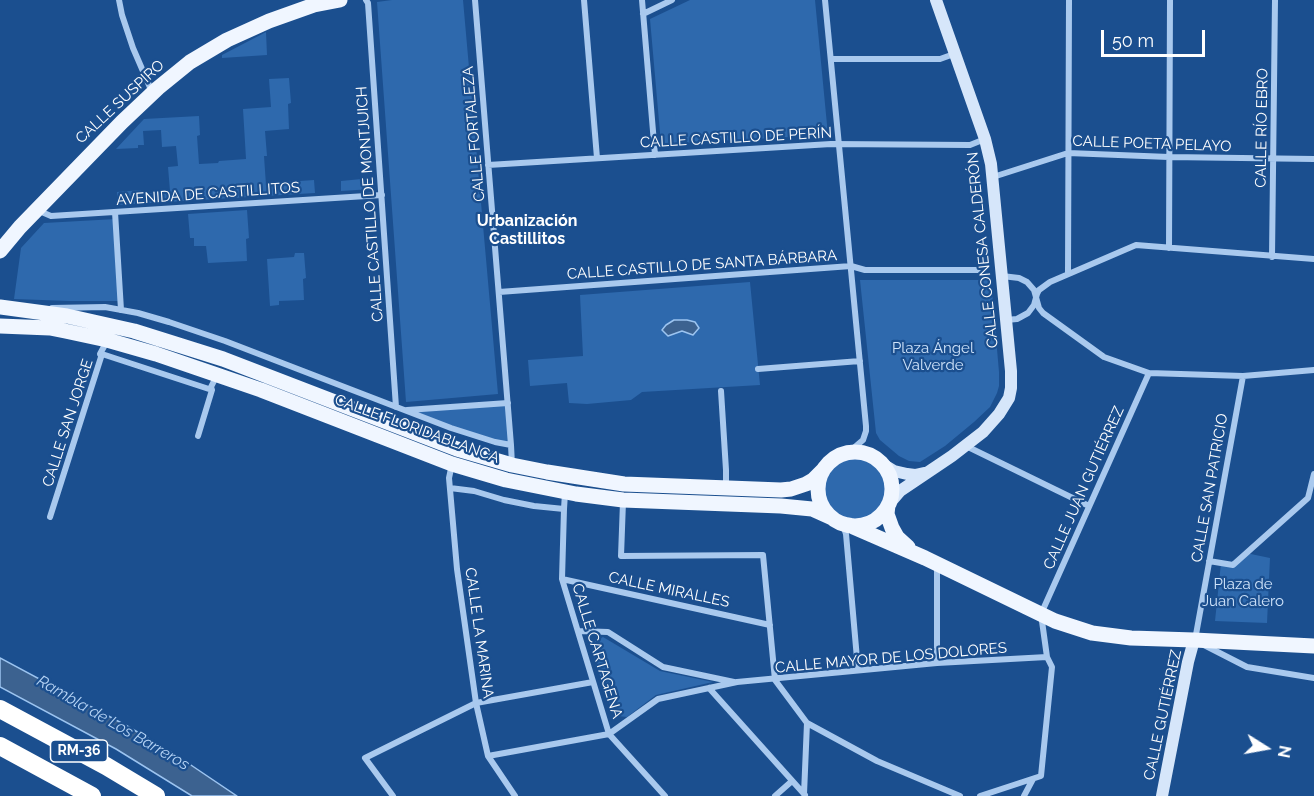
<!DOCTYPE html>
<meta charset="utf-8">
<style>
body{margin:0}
#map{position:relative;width:1314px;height:796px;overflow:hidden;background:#1b4f8f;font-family:Raleway,sans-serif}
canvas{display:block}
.north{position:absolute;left:1236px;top:718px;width:60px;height:60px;-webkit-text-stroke:4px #1b4f8f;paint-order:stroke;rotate:101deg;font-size:16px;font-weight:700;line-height:24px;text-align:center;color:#fff}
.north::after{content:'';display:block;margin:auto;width:21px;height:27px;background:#fff;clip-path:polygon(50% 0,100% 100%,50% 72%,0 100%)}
.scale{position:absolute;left:1101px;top:30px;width:104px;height:27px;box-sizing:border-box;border:3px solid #fff;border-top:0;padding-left:8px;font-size:18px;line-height:21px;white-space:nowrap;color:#fff;-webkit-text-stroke:4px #1b4f8f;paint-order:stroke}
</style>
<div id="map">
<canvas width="1314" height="796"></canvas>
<div class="north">N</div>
<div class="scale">50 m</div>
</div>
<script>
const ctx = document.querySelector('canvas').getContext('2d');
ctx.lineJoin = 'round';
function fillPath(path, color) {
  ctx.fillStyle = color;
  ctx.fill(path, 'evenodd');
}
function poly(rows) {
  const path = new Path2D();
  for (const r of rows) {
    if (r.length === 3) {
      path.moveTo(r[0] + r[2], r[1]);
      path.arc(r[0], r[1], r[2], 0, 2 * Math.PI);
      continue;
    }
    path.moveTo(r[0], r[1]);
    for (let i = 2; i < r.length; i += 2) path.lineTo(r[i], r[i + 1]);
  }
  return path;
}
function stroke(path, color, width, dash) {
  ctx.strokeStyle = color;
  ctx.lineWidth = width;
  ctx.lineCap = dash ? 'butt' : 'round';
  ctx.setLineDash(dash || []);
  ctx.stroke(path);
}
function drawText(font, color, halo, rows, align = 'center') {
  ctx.font = font + ' Raleway,sans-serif';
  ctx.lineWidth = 4.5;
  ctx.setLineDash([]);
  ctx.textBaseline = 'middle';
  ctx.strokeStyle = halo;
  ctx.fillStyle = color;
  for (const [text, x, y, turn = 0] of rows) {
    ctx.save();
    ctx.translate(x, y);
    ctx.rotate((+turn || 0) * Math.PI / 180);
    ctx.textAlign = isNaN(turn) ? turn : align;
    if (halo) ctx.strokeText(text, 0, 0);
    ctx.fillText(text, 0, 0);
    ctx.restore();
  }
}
fillPath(poly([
 [392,0,463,0,498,394,406,402,377,2],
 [690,0,815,0,828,135,661,144,650,19],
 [266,32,267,55,222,58,222,55],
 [289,78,291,103,288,104,289,129,265,131,267,156,264,156,266,185,286,184,286,182,314,180,315,193,118,205,117,192,141,190,141,194,170,191,168,167,178,166,176,146,162,147,161,130,143,131,144,145,138,145,138,148,116,149,144,119,199,116,200,135,197,136,199,164,218,163,219,161,246,159,243,109,271,107,269,79],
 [372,178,372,189,341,191,341,181],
 [247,210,249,238,246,239,247,261,208,263,206,246,194,246,194,238,190,238,188,214],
 [116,219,121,301,69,301,14,299,21,248,44,223],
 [295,253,304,253,306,278,303,279,304,300,279,301,279,305,270,306,267,259,294,257],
 [860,280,991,280,999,372,999,386,997,393,990,407,974,422,945,446,920,462,909,461,899,456,880,440,876,433],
 [750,282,760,385,642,392,631,400,587,404,569,403,567,383,530,386,528,360,583,356,580,295],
 [508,403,511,445,402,410],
 [855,488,36],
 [1246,553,1270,558,1267,623,1215,621,1221,563,1233,565],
 [603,637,660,671,713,682,656,695,627,717,618,716,611,709,592,651,595,641]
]), '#2e69ad');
const water = poly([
 [674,320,687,320,695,322,699,328,693,335,682,331,668,336,662,330,666,325,674,320],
 [0,658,129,727,176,755,237,796,192,796,116,749,0,687,0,658]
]);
fillPath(water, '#3c6290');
stroke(water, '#9cc4f0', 1.5);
stroke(poly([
 [119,0,122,15,133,48,152,92],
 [366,0,368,3,396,407],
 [475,0,511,445,512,465],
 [584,0,597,158],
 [642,0,655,155],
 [825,0,866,426,866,431,863,440,849,452],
 [643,14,672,0],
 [831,59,940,59,954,54],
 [488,165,831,144,970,145,985,139],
 [993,177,1068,153,1169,157,1314,159],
 [37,210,51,216,382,195],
 [115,212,121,310],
 [1169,248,1170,0],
 [1272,257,1275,0],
 [1068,274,1069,0],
 [1002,276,1019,278,1027,282,1034,290,1039,308,1043,313,1104,357,1149,373,1243,376,1314,370],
 [499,292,851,266,865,270,978,270],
 [52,308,105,307,138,313,169,322,225,341,451,428,495,442,511,445],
 [1006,320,1017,319,1028,313,1034,305,1037,294,1039,290,1050,282,1136,245,1314,259],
 [102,354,212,390],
 [758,369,860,361],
 [721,391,726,470,726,487],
 [407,410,508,403],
 [198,436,212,390,211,387,217,375],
 [966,446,1089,506],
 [452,464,449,478,457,569,476,703,488,756,515,796],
 [450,488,474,491,504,500,534,506,564,509],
 [565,493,564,509,562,579,609,734,665,796],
 [623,502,621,556,763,555,775,680,807,723,804,794],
 [50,517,102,354,100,354,107,341],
 [843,525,846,534,858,670],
 [1209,561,1233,565,1308,498,1314,474],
 [937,564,937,663],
 [562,579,770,625],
 [578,631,608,632,663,667,734,682],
 [1195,640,1243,376],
 [1204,645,1247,667,1314,678],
 [709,688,805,795],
 [807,723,877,761,960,796],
 [488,756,609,734,658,699,737,682,937,663,1047,657],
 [393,796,365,758,476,703,593,682],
 [775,796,792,781],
 [980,796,1041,776,1052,667,1047,657,1041,614,1149,373],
 [1024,796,1033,779]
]), '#a9c9ee', 6);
stroke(poly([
 [881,463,894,471,907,474,915,475,924,473],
 [888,505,900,491,952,456,983,432,999,414,1009,398,1011,388,1011,371,991,164,985,139,936,0],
 [1162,796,1188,662,1194,640]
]), '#d6e6fa', 12);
stroke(poly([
 [0,251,20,227,122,122,158,88,190,62,227,40,269,21,314,5,340,0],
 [0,307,67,316,134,331,223,359,457,449,512,465,547,472,624,484,781,490,791,489,806,484,813,480,824,469],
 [0,326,50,328,65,331,107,340,156,354,261,390,452,464,506,480,576,494,623,500,781,506,812,509,832,518],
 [855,489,37],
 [888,505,887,514,892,528,897,537,908,547],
 [849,525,925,558,1055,621,1092,633,1131,638,1194,640,1314,646]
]), '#f0f6ff', 15);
stroke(poly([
 [0,709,106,766,156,796],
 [0,746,92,796]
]), '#fff', 18);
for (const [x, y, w] of [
 [79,751,57]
]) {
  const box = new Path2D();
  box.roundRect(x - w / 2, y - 11, w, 22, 4.5);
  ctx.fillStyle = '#1b4f8f';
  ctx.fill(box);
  stroke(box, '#fff', 1.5);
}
drawText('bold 14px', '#fff', null, [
 ["RM-36",79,751]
]);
drawText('15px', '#fff', '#1b4f8f', [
 ["CALLE SUSPIRO",120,102,-43],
 ["CALLE RÍO EBRO",1262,128,-89],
 ["CALLE FORTALEZA",474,134,-95],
 ["CALLE CASTILLO DE PERÍN",736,138,-3],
 ["CALLE POETA PELAYO",1152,144,2],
 ["AVENIDA DE CASTILLITOS",208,194,-4],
 ["CALLE CASTILLO DE MONTJUICH",370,204,-94],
 ["CALLE CONESA CALDERÓN",983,250,-96],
 ["CALLE CASTILLO DE SANTA BÁRBARA",702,265,-4],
 ["CALLE SAN JORGE",68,423,-72],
 ["CALLE FLORIDABLANCA",417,429,20],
 ["CALLE JUAN GUTIÉRREZ",1084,488,-66],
 ["CALLE SAN PATRICIO",1210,488,-80],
 ["CALLE MIRALLES",669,590,12],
 ["CALLE LA MARINA",479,633,82],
 ["CALLE CARTAGENA",597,651,73],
 ["CALLE MAYOR DE LOS DOLORES",891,658,-5],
 ["CALLE GUTIÉRREZ",1163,715,-78]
]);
drawText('15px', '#cfe3fa', '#1b4f8f', [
 ["Plaza Ángel",933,348],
 ["Valverde",933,365],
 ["Plaza de",1243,584],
 ["Juan Calero",1243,601]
]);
drawText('bold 16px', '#fff', '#1b4f8f', [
 ["Urbanización",527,221],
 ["Castillitos",527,239]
]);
drawText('italic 16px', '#b5d3f5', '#1b4f8f', [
 ["Rambla de Los Barreros",113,723,30]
]);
</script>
